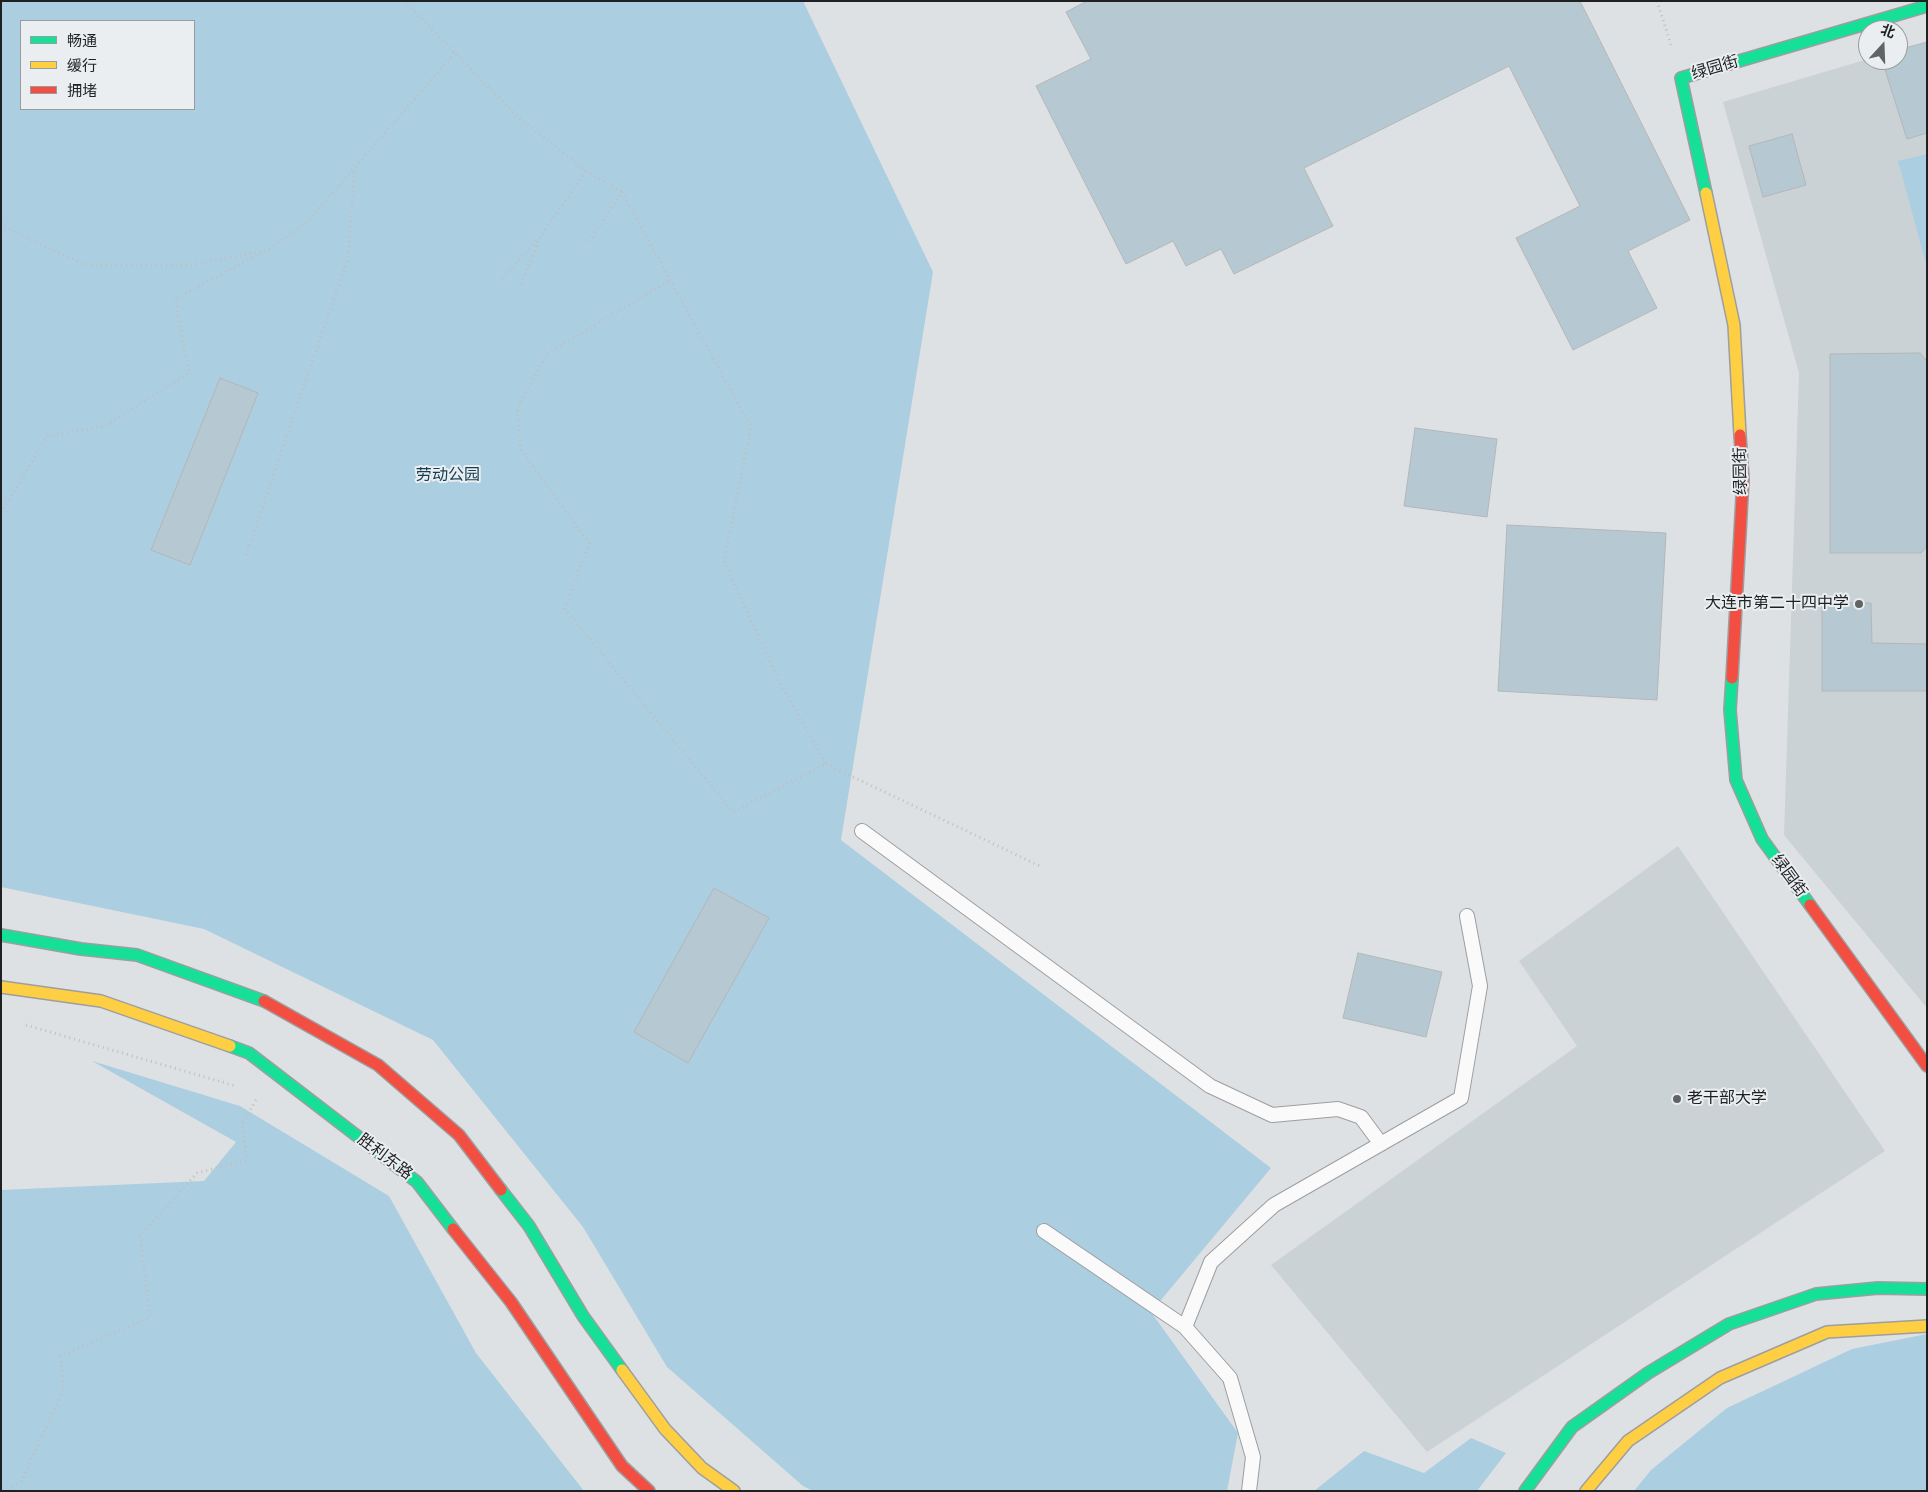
<!DOCTYPE html>
<meta charset="utf-8">
<style>
body{margin:0}
#map{position:relative;width:1928px;height:1492px;overflow:hidden;background:#dee1e3;font-family:"Fira Sans","Noto Sans SC",sans-serif}
canvas{display:block}
.frame{position:absolute;inset:0;border:2px solid #1e2021;pointer-events:none}
.legend{position:absolute;left:20px;top:20px;width:175px;height:90px;box-sizing:border-box;background:#eaeef1;border:1px solid #989c9e;margin:0;padding:6px 9px;list-style:none;font-size:15px;color:#1e2021}
.legend li{display:flex;align-items:center;gap:10px;height:25px}
.legend b{width:25px;border:1px solid #989c9e}
.north{position:absolute;left:1858px;top:20px;width:50px;height:50px;box-sizing:border-box;background:#eaeef1;border:1px solid #989c9e;border-radius:50%;rotate:20deg;font-size:14px;font-weight:700;line-height:20px;text-align:center;color:#1e2021}
.north::after{content:'';display:block;margin:auto;width:18px;height:22px;background:#616465;clip-path:polygon(50% 0,100% 100%,50% 72%,0 100%)}
</style>
<div id="map">
<canvas width="1928" height="1492"></canvas>
<div class="frame"></div>
<ul class="legend">
<li><b style="height:6px;background:#16e098"></b>畅通</li>
<li><b style="height:6px;background:#ffcf43"></b>缓行</li>
<li><b style="height:6px;background:#f24e42"></b>拥堵</li>
</ul>
<div class="north">北</div>
</div>
<script>
const ctx = document.querySelector('canvas').getContext('2d');
ctx.lineJoin = 'round';
function fillPath(path, color) {
  ctx.fillStyle = color;
  ctx.fill(path, 'evenodd');
}
function poly(rows) {
  const path = new Path2D();
  for (const r of rows) {
    path.moveTo(r[0], r[1]);
    for (let i = 2; i < r.length; i += 2) path.lineTo(r[i], r[i + 1]);
  }
  return path;
}
function stroke(path, color, width, dash) {
  ctx.strokeStyle = color;
  ctx.lineWidth = width;
  ctx.lineCap = dash ? 'butt' : 'round';
  ctx.setLineDash(dash || []);
  ctx.stroke(path);
}
function drawText(font, color, halo, rows, align = 'center') {
  ctx.font = font + ' "Fira Sans","Noto Sans SC",sans-serif';
  ctx.lineWidth = 4;
  ctx.setLineDash([]);
  ctx.textBaseline = 'middle';
  ctx.strokeStyle = halo;
  ctx.fillStyle = color;
  for (const [text, x, y, turn = 0] of rows) {
    ctx.save();
    ctx.translate(x, y);
    ctx.rotate((+turn || 0) * Math.PI / 180);
    ctx.textAlign = isNaN(turn) ? turn : align;
    if (halo) ctx.strokeText(text, 0, 0);
    ctx.fillText(text, 0, 0);
    ctx.restore();
  }
}
fillPath(poly([
 [1927,42,1927,1008,1784,835,1799,373,1723,102,1868,59,1898,60],
 [1678,846,1885,1151,1427,1452,1271,1265,1577,1046,1519,961]
]), '#cad2d5');
fillPath(poly([
 [1,1,803,1,933,272,841,840,1271,1168,1151,1312,1238,1433,1227,1491,813,1491,803,1486,667,1367,583,1227,433,1040,204,929,1,887],
 [21,21,194,21,194,109,21,109],
 [1927,154,1927,267,1898,161],
 [92,1061,240,1106,389,1196,476,1353,584,1491,1,1491,1,1190,204,1181,236,1142],
 [1927,1334,1927,1491,1634,1491,1651,1470,1727,1408,1852,1349],
 [1471,1438,1506,1453,1477,1491,1314,1491,1364,1451,1424,1473]
]), '#accee1');
const building = poly([
 [1087,1,1580,1,1690,220,1628,251,1657,308,1573,350,1516,238,1580,206,1509,66,1304,168,1333,226,1234,274,1221,249,1186,266,1173,241,1126,264,1036,86,1091,59,1066,12,1087,1],
 [1927,42,1927,133,1907,139,1882,60,1898,60,1898,50,1927,42],
 [1792,134,1806,185,1763,197,1749,146,1792,134],
 [1920,353,1927,361,1927,546,1921,553,1830,553,1830,354,1920,353],
 [220,378,258,393,190,565,151,550,220,378],
 [1415,428,1497,439,1487,517,1404,506,1415,428],
 [1507,525,1666,533,1657,700,1498,691,1507,525],
 [1822,603,1871,603,1872,643,1927,644,1927,691,1822,691,1822,603],
 [714,888,769,918,688,1063,634,1032,714,888],
 [1358,953,1442,972,1426,1037,1343,1018,1358,953]
]);
fillPath(building, '#b6c9d3');
stroke(building, '#b4b6b8', 1);
const lane = poly([
 [862,831,1210,1086,1272,1115,1338,1109,1361,1117,1381,1144],
 [1044,1231,1185,1327,1230,1378,1253,1457,1249,1491],
 [1185,1327,1211,1262,1274,1205,1461,1098,1480,986,1467,916]
]);
const fast = poly([
 [1706,193,1681,78,1927,6],
 [1732,678,1730,710,1736,780,1762,839,1810,905],
 [1,935,81,949,137,955,264,1001],
 [230,1046,249,1053,417,1182,453,1229],
 [501,1190,529,1226,583,1316,622,1370],
 [1525,1491,1572,1427,1648,1373,1729,1324,1816,1294,1878,1288,1927,1289]
]);
const slow = poly([
 [1706,193,1734,325,1740,435],
 [1,987,101,1001,230,1046],
 [622,1370,665,1429,702,1468,734,1491],
 [1586,1491,1628,1441,1720,1378,1827,1332,1927,1326]
]);
const jam = poly([
 [1732,678,1743,479,1740,435],
 [1810,905,1927,1066],
 [264,1001,378,1065,459,1135,501,1190],
 [453,1229,511,1302,622,1466,649,1491]
]);
stroke(lane, '#9d9ea0', 16);
stroke(fast, '#9d9ea0', 14);
stroke(slow, '#9d9ea0', 14);
stroke(jam, '#9d9ea0', 14);
stroke(poly([
 [404,1,518,117,586,171,541,236,501,280],
 [1657,1,1672,48],
 [586,171,622,192,587,244],
 [622,192,751,427,724,561,780,683,826,764,733,812,565,609,589,543,521,450,517,409,547,354,670,280],
 [1,223,8,229,86,265,187,266,268,250,308,221,455,53],
 [521,284,539,241],
 [1,513,47,436,105,426,189,373,175,299,263,252],
 [246,555,348,258,355,168],
 [826,764,1042,867],
 [26,1025,236,1086],
 [3,1491,21,1482,64,1388,60,1356,150,1317,140,1236,197,1173,247,1160,242,1125,257,1098]
]), '#bebfbf', 3, [1, 4]);
stroke(lane, '#fafafb', 14);
stroke(fast, '#16e098', 11);
stroke(slow, '#ffcf43', 11);
stroke(jam, '#f24e42', 11);
for (const [x, y, r, color] of [
 [1859,604,5,"#616465"],
 [1677,1099,5,"#616465"]
]) {
  const dot = new Path2D();
  dot.arc(x, y, r, 0, 2 * Math.PI);
  ctx.fillStyle = color;
  ctx.fill(dot);
  stroke(dot, '#eaeef1', 2);
}
drawText('16px', '#1e2021', '#eaeef1', [
 ["绿园街",1715,68,-16],
 ["绿园街",1741,471,-91],
 ["绿园街",1789,876,54],
 ["胜利东路",385,1157,37]
]);
drawText('16px', '#133d50', '#eaeef1', [
 ["劳动公园",448,476]
]);
drawText('16px', '#1e2021', '#eaeef1', [
 ["大连市第二十四中学",1849,604],
 ["老干部大学",1687,1099,"left"]
], 'right');
</script>
